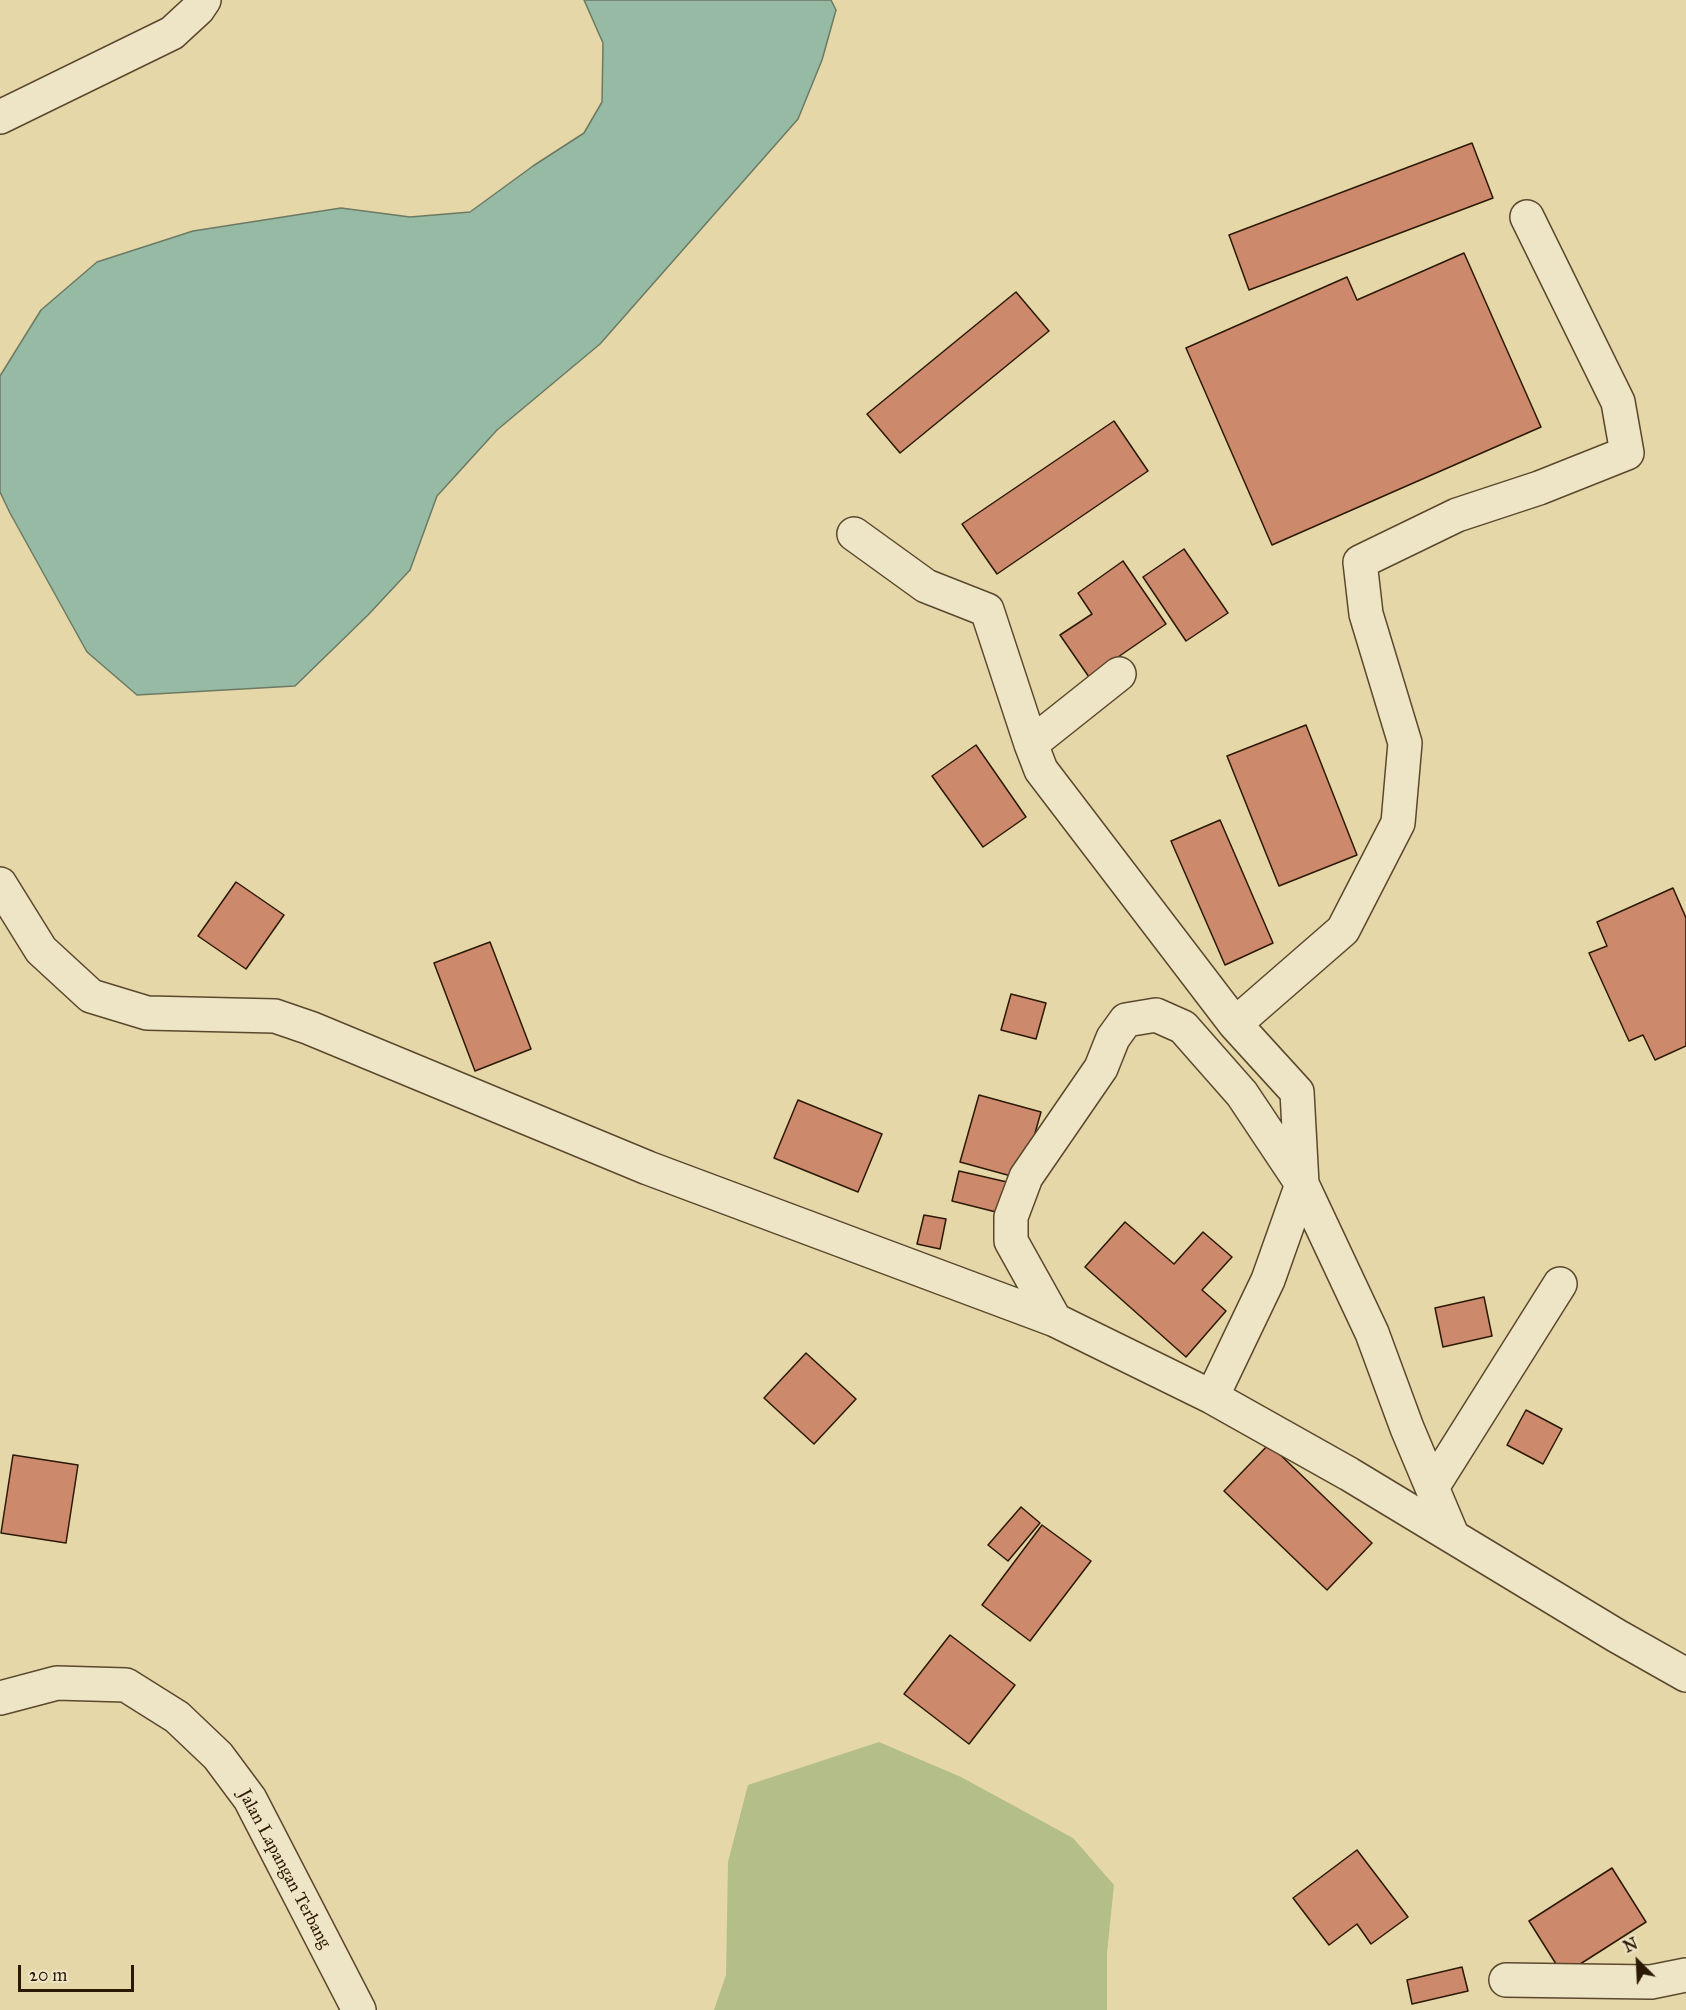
<!DOCTYPE html>
<style>
body{margin:0}
#map{position:relative;width:1686px;height:2010px;overflow:hidden;background:#e5d7a8;font-family:"IM FELL Great Primer",serif}
canvas{display:block}
.north{position:absolute;left:1608px;top:1932px;width:60px;height:60px;-webkit-text-stroke:4px #eee5c6;paint-order:stroke;rotate:336deg;font-size:16px;font-weight:700;line-height:24px;text-align:center;color:#2c1904}
.north::after{content:'';display:block;margin:auto;width:21px;height:27px;background:#2c1904;clip-path:polygon(50% 0,100% 100%,50% 72%,0 100%)}
.scale{position:absolute;left:18px;top:1965px;width:116px;height:27px;box-sizing:border-box;border:3px solid #2c1904;border-top:0;padding-left:8px;font-size:18px;line-height:21px;white-space:nowrap;color:#2c1904;-webkit-text-stroke:4px #eee5c6;paint-order:stroke}
</style>
<div id="map">
<canvas width="1686" height="2010"></canvas>
<div class="north">N</div>
<div class="scale">20 m</div>
</div>
<script>
const ctx = document.querySelector('canvas').getContext('2d');
ctx.lineJoin = 'round';
function fillPath(path, color) {
  ctx.fillStyle = color;
  ctx.fill(path, 'evenodd');
}
function poly(rows) {
  const path = new Path2D();
  for (const r of rows) {
    path.moveTo(r[0], r[1]);
    for (let i = 2; i < r.length; i += 2) path.lineTo(r[i], r[i + 1]);
  }
  return path;
}
function stroke(path, color, width, dash) {
  ctx.strokeStyle = color;
  ctx.lineWidth = width;
  ctx.lineCap = dash ? 'butt' : 'round';
  ctx.setLineDash(dash || []);
  ctx.stroke(path);
}
function drawText(font, color, halo, rows, align = 'center') {
  ctx.font = font + ' "IM FELL Great Primer",serif';
  ctx.lineWidth = 4.5;
  ctx.setLineDash([]);
  ctx.textBaseline = 'middle';
  ctx.strokeStyle = halo;
  ctx.fillStyle = color;
  for (const [text, x, y, turn = 0] of rows) {
    ctx.save();
    ctx.translate(x, y);
    ctx.rotate((+turn || 0) * Math.PI / 180);
    ctx.textAlign = isNaN(turn) ? turn : align;
    if (halo) ctx.strokeText(text, 0, 0);
    ctx.fillText(text, 0, 0);
    ctx.restore();
  }
}
fillPath(poly([
 [879,1742,961,1777,1073,1838,1114,1885,1107,1953,1107,2010,714,2010,726,1975,728,1862,748,1785]
]), '#b4be89');
const water = poly([
 [584,0,831,0,836,10,822,60,798,119,600,344,497,430,437,496,410,570,368,615,295,686,137,695,87,652,10,513,0,492,0,376,41,310,97,262,193,231,341,208,410,217,470,212,533,166,584,133,602,102,603,43,584,0]
]);
fillPath(water, '#96baa4');
stroke(water, '#6c7a64', 1.5);
const building = poly([
 [1472,143,1493,198,1249,290,1229,235,1472,143],
 [1464,253,1541,427,1272,545,1186,348,1347,277,1357,300,1464,253],
 [1016,292,1049,331,900,453,867,414,1016,292],
 [1114,421,1148,471,997,574,962,524,1114,421],
 [1184,549,1228,613,1186,641,1143,577,1184,549],
 [1123,561,1166,624,1089,677,1060,635,1092,614,1078,593,1123,561],
 [1306,725,1357,855,1279,886,1227,756,1306,725],
 [976,745,1026,817,983,847,932,776,976,745],
 [1220,820,1273,943,1225,965,1171,841,1220,820],
 [236,882,284,915,246,969,198,936,236,882],
 [1673,888,1686,918,1686,1046,1655,1060,1643,1035,1629,1041,1589,953,1607,946,1597,922,1673,888],
 [490,942,531,1049,475,1071,434,963,490,942],
 [1011,994,1046,1003,1036,1039,1001,1030,1011,994],
 [979,1095,1041,1112,1022,1179,960,1162,979,1095],
 [798,1100,882,1134,858,1192,774,1158,798,1100],
 [959,1171,1007,1182,1000,1213,952,1201,959,1171],
 [924,1215,946,1219,940,1249,917,1244,924,1215],
 [1125,1222,1174,1264,1203,1232,1232,1257,1202,1290,1226,1311,1186,1357,1085,1267,1125,1222],
 [1484,1297,1492,1336,1443,1347,1435,1308,1484,1297],
 [806,1353,856,1399,814,1444,764,1398,806,1353],
 [1526,1410,1562,1429,1543,1464,1507,1445,1526,1410],
 [1269,1444,1372,1543,1327,1590,1224,1491,1269,1444],
 [13,1455,78,1465,66,1543,1,1533,13,1455],
 [1021,1507,1040,1523,1008,1561,988,1545,1021,1507],
 [1042,1525,1091,1561,1030,1641,982,1605,1042,1525],
 [950,1635,1015,1685,969,1744,904,1694,950,1635],
 [1357,1850,1408,1917,1371,1944,1357,1924,1329,1945,1293,1898,1357,1850],
 [1612,1868,1646,1922,1563,1975,1529,1921,1612,1868],
 [1462,1967,1468,1991,1412,2004,1407,1980,1462,1967]
]);
fillPath(building, '#cc896c');
stroke(building, '#2c1904', 1.5);
const minor = poly([
 [0,117,172,33,198,9,204,0],
 [854,534,926,586,987,610,1031,744],
 [1119,674,1031,744,1041,770,1235,1024],
 [0,884,41,950,91,996,147,1013,275,1016,310,1028,648,1168,1055,1320,1212,1397,1349,1474,1617,1636,1686,1675],
 [1055,1320,1011,1241,1011,1217,1026,1177,1101,1068,1113,1038,1126,1020,1156,1015,1183,1027,1242,1094,1302,1184,1268,1280,1212,1397],
 [1433,1486,1560,1284],
 [1452,1535,1407,1428,1372,1333,1302,1184,1297,1092,1235,1024,1343,930,1398,823,1405,743,1366,614,1360,562,1457,515,1539,488,1627,453,1618,402,1527,217],
 [0,1698,57,1683,126,1685,177,1717,218,1756,250,1799,359,2010],
 [1506,1980,1651,1982,1686,1975]
]);
stroke(minor, '#5a482d', 36);
stroke(minor, '#eee5c6', 33);
drawText('18px', '#2c1904', '#eee5c6', [
 ["Jalan Lapangan Terbang",284,1869,62]
]);
</script>
